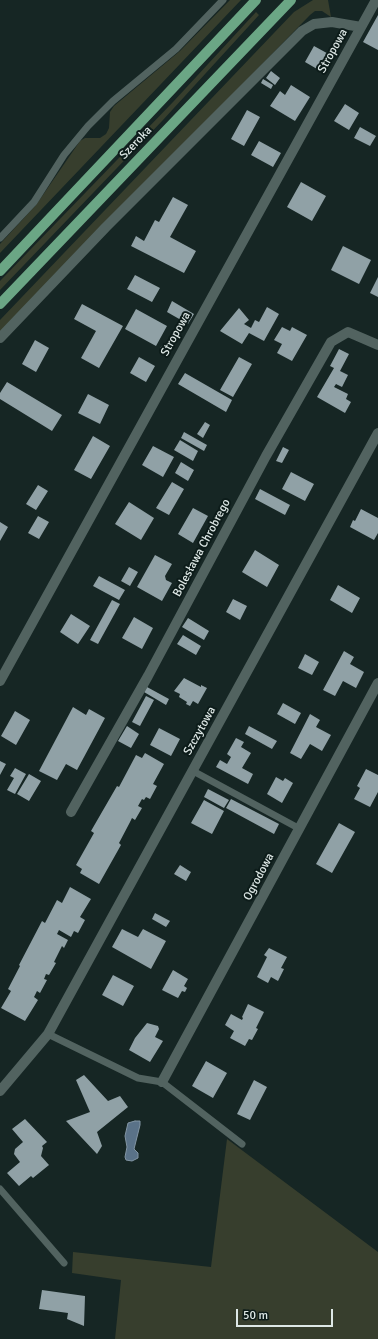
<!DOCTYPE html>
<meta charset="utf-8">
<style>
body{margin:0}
#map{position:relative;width:378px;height:1339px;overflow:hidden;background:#162624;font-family:Signika,sans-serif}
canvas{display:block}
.scale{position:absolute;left:236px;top:1309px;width:97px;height:18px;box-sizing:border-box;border:2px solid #dee8e6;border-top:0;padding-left:5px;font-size:12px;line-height:14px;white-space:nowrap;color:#dee8e6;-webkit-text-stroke:3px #0d1c1a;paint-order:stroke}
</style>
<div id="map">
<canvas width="378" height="1339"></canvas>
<div class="scale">50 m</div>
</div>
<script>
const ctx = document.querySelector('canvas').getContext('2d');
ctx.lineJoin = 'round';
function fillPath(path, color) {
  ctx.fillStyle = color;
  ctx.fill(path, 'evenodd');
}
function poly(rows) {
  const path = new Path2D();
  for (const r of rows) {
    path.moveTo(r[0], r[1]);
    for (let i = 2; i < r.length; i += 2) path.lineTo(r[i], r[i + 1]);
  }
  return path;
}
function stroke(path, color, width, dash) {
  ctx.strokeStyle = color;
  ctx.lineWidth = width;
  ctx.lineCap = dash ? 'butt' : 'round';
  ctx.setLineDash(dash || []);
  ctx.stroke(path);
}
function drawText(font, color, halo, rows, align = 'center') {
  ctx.font = font + ' Signika,sans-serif';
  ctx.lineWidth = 4;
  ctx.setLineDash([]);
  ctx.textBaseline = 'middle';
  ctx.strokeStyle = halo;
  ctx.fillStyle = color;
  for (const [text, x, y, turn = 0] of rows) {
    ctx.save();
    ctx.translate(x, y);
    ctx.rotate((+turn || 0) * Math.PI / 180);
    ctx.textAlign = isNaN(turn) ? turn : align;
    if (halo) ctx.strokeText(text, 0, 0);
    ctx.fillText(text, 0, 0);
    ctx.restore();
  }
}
fillPath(poly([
 [230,0,241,0,0,253,0,244,36,205,80,141,85,138,100,138,106,134,109,128,110,112,114,106,180,51],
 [313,0,328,0,331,17,322,11,315,11,310,15,0,333,0,320,294,12],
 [256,12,259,15,163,120,0,290,0,281,173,102],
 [227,1139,378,1252,378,1339,115,1339,121,1280,72,1273,73,1252,211,1267]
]), '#373e2d');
const water = poly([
 [135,1121,140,1121,140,1125,134,1149,138,1153,138,1158,132,1161,126,1160,125,1157,127,1147,125,1136,128,1123,135,1121]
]);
fillPath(water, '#5a7288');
stroke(water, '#8295a4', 1);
fillPath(poly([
 [378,15,378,50,363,42],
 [314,46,334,57,324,73,305,62],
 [271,71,280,78,275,85,266,78],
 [263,79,273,85,271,89,261,83],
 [291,85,310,97,295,121,270,106,280,91,285,95],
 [345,104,359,113,349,130,334,121],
 [247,110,260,117,244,146,231,139],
 [360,127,376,136,370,146,354,138],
 [259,141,281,153,273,167,251,155],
 [301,182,326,196,312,221,287,207],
 [173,197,188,205,170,237,196,251,184,273,131,246,136,236,144,241,155,220,159,222],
 [343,246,371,260,359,284,331,270],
 [135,275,160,288,152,302,127,289],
 [378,277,378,297,370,293],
 [172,301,194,314,188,324,167,312],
 [82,304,123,326,99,368,81,358,96,331,74,319],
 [267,307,279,314,264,341,249,333,242,344,220,331,239,308,249,320,244,324,251,328,255,320,259,322],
 [136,309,167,326,156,346,125,329],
 [282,327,290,331,292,327,307,335,292,361,277,353,282,344,274,340],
 [35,340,49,348,36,372,22,364],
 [166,343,172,350,166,355,160,348],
 [339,349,349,354,340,371,348,375,342,387,336,384,334,387,348,394,346,399,351,402,345,413,317,397,334,368,330,366],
 [139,357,155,366,146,382,130,373],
 [239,357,252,364,233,397,220,390],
 [185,373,232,400,226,412,178,384],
 [7,382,62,415,52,431,0,399,0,393],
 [88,394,109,405,100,424,78,413],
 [205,422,210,425,203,438,197,434],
 [184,432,207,445,204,451,181,438],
 [93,436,110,446,91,479,74,470],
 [180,440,198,451,193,461,174,450],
 [153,446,174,457,163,477,142,465],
 [283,447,289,450,282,463,276,461],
 [181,462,194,470,188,481,175,473],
 [291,472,314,484,305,501,282,489],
 [172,482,184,489,169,515,156,508],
 [38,485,48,491,36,510,26,504],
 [260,489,290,505,285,515,255,499],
 [129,502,154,518,141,540,115,524],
 [193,508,208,516,193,543,178,534],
 [361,509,378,518,378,533,374,540,350,527,353,520,355,521],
 [38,516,49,522,39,539,28,533],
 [0,522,8,527,0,541],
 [255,550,279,565,267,587,242,572],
 [155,555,172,564,165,576,166,580,172,583,162,601,137,587],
 [129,567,138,572,130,586,121,581],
 [99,576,125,590,119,600,93,586],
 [338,585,360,598,352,613,330,600],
 [233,599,247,606,240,620,226,612],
 [112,600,120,604,98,644,90,640],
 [71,614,90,626,78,644,60,632],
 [134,617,153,628,142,649,122,638],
 [188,618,209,631,204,640,182,627],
 [183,635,201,646,196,655,177,644],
 [344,651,354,657,350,664,364,672,356,688,343,681,335,696,323,690],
 [305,654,319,662,312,675,298,668],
 [184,678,201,687,201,685,207,688,198,704,193,701,190,706,186,704,187,702,179,697,180,694,174,691],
 [147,687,169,699,166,705,144,692],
 [146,696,154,700,140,726,132,722],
 [283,703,301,713,295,724,277,714],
 [73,707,86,715,89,709,105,718,77,770,66,764,57,780,39,771],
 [15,711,30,720,16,745,1,736],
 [310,714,320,720,316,727,331,735,322,751,310,744,301,759,290,753],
 [127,726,139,734,131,748,118,741],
 [249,726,277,741,272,749,245,734],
 [159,728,180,739,171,756,150,745],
 [236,738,244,742,241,747,251,753,242,768,253,774,248,784,216,767,220,760,227,764,231,757,227,754],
 [145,753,164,764,153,784,157,786,150,799,146,797,144,800,142,799,138,806,142,808,135,820,132,818,129,824,119,843,121,845,99,884,80,873,82,869,76,865,94,833,91,831,117,786,119,787,136,755,142,758],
 [0,761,6,764,0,775],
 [15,768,26,774,15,794,7,790,14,778,10,776],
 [366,769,378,775,378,792,370,807,354,799,360,788,357,786],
 [29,774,41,781,29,801,17,794],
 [276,777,283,781,285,778,293,783,282,803,267,794],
 [208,789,229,800,224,808,204,797],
 [231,799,279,824,274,834,226,808],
 [204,800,224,811,212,834,191,823],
 [339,823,355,832,332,873,316,864],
 [180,865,191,872,186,881,174,874],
 [70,887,91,899,80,917,85,920,78,933,74,931,71,937,59,930,57,934,68,940,64,948,62,946,54,962,56,963,49,975,46,974,44,979,47,980,40,993,37,991,34,997,38,1000,25,1021,1,1008,11,991,8,989,20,966,19,965,42,921,45,923,57,900,62,903],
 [155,913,170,921,166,927,152,919],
 [122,929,138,937,143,929,166,941,151,969,112,947],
 [269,948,287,957,281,968,284,969,278,981,271,977,268,983,257,977,267,957,264,955],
 [173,970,188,979,184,986,187,988,185,992,182,991,178,998,162,990],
 [113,975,134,986,123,1006,102,995],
 [248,1004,264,1012,256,1028,258,1029,252,1040,249,1039,245,1046,230,1038,234,1031,225,1025,231,1014,242,1020,243,1018,242,1017],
 [147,1023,158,1026,159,1029,155,1037,163,1041,150,1062,129,1050,135,1038],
 [206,1061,227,1073,213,1098,192,1086],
 [84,1075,108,1101,120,1096,128,1107,97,1132,102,1146,97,1154,66,1121,90,1112,76,1080],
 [254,1080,267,1087,250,1120,237,1114],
 [25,1119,47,1142,42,1146,43,1148,41,1156,49,1165,33,1178,31,1176,19,1186,7,1173,20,1162,14,1154,15,1149,23,1142,12,1129],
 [42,1290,85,1296,84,1326,67,1319,68,1313,39,1309]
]), '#90a1a6');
stroke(poly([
 [0,238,34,202,64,155,88,126,113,101,176,49,223,0],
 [193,771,300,829],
 [48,1034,138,1078,162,1082,242,1144],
 [0,1189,64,1263]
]), '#526360', 7);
stroke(poly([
 [0,338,106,227,302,31,314,24,332,22,361,27],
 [0,681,376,0],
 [71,812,148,676,266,456,331,342,348,332,378,345],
 [162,1082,378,683],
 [0,1091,48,1034,378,433]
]), '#526360', 10);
stroke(poly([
 [0,271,256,0],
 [0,304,291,0]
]), '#6ba685', 10);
drawText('12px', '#dee8e6', '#0d1c1a', [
 ["Stropowa",333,51,-61],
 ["Szeroka",136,143,-46],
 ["Stropowa",176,334,-61],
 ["Bolesława Chrobrego",202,548,-62],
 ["Szczytowa",200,731,-61],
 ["Ogrodowa",259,877,-62]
]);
</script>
